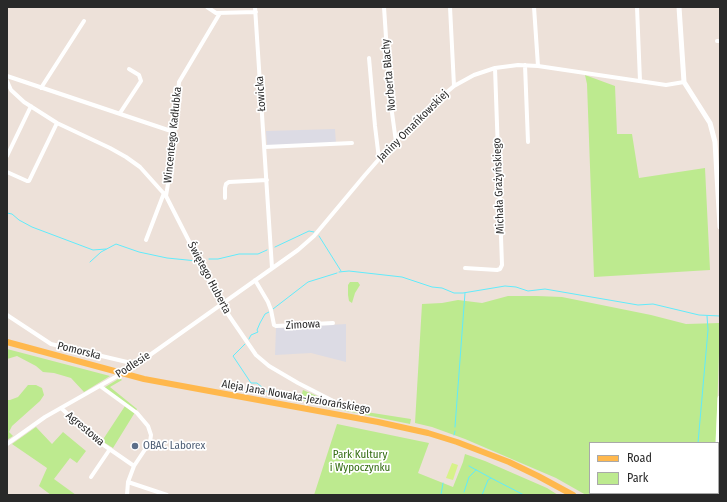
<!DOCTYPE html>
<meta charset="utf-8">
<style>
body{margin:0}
#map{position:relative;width:727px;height:502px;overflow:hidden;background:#ede1d9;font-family:"Fira Sans Condensed",sans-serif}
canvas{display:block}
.frame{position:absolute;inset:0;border:8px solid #292929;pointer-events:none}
.legend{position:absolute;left:589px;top:442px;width:130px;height:52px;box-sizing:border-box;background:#fff;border:1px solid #a9a9a9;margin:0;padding:5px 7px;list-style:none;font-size:12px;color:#292929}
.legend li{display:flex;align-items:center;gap:8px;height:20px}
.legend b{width:20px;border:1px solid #a9a9a9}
</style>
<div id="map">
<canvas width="727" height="502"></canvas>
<div class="frame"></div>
<ul class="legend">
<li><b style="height:5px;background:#ffb84d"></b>Road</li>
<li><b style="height:11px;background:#bdea8f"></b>Park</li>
</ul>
</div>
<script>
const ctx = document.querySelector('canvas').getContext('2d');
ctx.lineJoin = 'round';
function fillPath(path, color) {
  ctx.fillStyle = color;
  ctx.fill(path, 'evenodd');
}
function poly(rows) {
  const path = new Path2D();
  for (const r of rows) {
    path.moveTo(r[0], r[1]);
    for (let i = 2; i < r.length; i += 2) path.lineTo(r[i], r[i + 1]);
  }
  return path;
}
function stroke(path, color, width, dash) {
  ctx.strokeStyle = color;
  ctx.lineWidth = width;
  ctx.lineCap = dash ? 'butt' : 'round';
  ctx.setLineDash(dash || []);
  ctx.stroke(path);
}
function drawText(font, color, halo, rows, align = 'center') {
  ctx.font = font + ' "Fira Sans Condensed",sans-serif';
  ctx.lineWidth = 3.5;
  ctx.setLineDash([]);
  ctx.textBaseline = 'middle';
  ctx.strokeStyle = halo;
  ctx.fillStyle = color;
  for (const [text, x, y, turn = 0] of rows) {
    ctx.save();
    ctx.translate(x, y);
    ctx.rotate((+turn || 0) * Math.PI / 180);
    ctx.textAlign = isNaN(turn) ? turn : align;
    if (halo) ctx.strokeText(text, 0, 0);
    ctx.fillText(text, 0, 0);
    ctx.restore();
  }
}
fillPath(poly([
 [335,129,336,144,267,146,266,131],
 [346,324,346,362,311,353,275,355,276,328]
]), '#dcdbe4');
fillPath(poly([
 [585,75,615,86,617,134,632,134,639,178,705,168,710,270,594,277,587,84],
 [350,282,358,282,360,285,355,293,352,303,349,301,348,295,348,285],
 [508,296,537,296,562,297,651,315,686,324,720,323,716,443,590,443,590,493,712,493,712,495,586,495,556,478,465,439,432,427,415,423,422,304,442,303,458,300,482,303],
 [7,349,110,376,84,392,71,378,54,373,43,372,36,366,17,356,7,359],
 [120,378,122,380,110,387,137,409,113,448,102,441,125,406,102,389],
 [28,385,36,385,42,388,44,395,40,401,12,426,9,432,13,436,7,440,7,400,10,400,18,397],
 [303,390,347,409,411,419,410,424,317,405,300,400],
 [337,424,429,443,418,473,453,487,463,462,465,454,485,461,547,488,558,495,314,495],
 [36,427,52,444,63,432,86,451,77,463,70,458,54,479,76,495,51,495,39,486,47,468,12,444]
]), '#bdea8f');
fillPath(poly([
 [452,463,458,465,453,480,446,478]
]), '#d7f28a');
stroke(poly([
 [7,213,12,214,19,220,32,227,93,250,106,249],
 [319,236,341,271],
 [275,247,309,231,314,232],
 [209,259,218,259,239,254,258,254,267,250],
 [90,262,101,252,116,244,139,252,167,258,197,261],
 [339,272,349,271,402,277,432,287,442,288,454,293,463,293,505,286,516,287,528,291,545,289,638,305,653,304,699,315,720,316],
 [273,309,308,282,337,273],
 [249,339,251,335,258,332,257,330,260,323,265,314,269,312],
 [245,344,233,356,251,383,257,383,271,395],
 [455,427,465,293],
 [454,435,455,431],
 [698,443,708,330,707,316],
 [469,466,491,478],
 [464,492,469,477,476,470],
 [695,494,695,493],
 [441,495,443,483],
 [482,495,488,480,491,478,524,495]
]), '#61ebfb', 1);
stroke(poly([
 [207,7,216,13,256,12],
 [255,7,272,268],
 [384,7,390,98,396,142],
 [450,7,454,86],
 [534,7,538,66],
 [637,7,640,81],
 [717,41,720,41],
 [369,58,375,126,379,159],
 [525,65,528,142],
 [7,76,174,132],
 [7,81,11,90,24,102,57,123,110,148,126,157,140,167,166,196,221,304,256,355,269,366,298,383,343,406],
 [41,88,84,21],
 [120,113,141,81,139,75,129,69],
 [265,147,352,143],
 [7,156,31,106],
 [7,172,27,181,29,181,57,123],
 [166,196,172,159,179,82,220,13],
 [225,198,225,188,226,184,229,182,267,180],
 [146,240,164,193],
 [465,268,497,270,500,269,502,265,495,68],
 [255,280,268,302,271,310,274,325,276,326,333,323],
 [7,315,51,344,127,362,133,367],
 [100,386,137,413,148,426,151,435,150,442,134,466,128,482,127,495],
 [61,408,95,439,134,466],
 [7,444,45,417,133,367,298,250,314,236,365,175,386,151,433,104,454,86,474,75,495,68,518,65,538,66,666,85,684,82],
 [91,477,110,449],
 [128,482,167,495]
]), '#fff', 4);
stroke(poly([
 [679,7,684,82,710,123,715,142,720,227],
 [718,443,720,398],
 [714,495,715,493]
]), '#fff', 5);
stroke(poly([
 [7,342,144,379,378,422,428,433,457,442,509,462,538,476,573,495]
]), '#ffb84d', 6);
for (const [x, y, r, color] of [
 [135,446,4,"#5c6f8a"]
]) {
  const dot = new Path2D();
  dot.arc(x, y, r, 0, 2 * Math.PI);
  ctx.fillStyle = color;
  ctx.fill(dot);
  stroke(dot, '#fff', 1.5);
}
drawText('11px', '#292929', '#fff', [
 ["Norberta Blachy",389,75,-95],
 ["Łowicka",261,94,-94],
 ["Janiny Omańkowskiej",413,126,-45],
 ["Wincentego Kadłubka",173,135,-84],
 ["Michała Grażyńskiego",499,186,-92],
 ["Świętego Huberta",209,278,62],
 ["Zimowa",303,325,-3],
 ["Pomorska",79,351,14],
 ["Podlesie",133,365,-33],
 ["Aleja Jana Nowaka-Jeziorańskiego",296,397,10],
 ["Agrestowa",85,429,40]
]);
drawText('11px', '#4e5e75', '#fff', [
 ["OBAC Laborex",143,446]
], 'left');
drawText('11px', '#346d12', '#fff', [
 ["Park Kultury",360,455],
 ["i Wypoczynku",360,468]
]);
</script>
